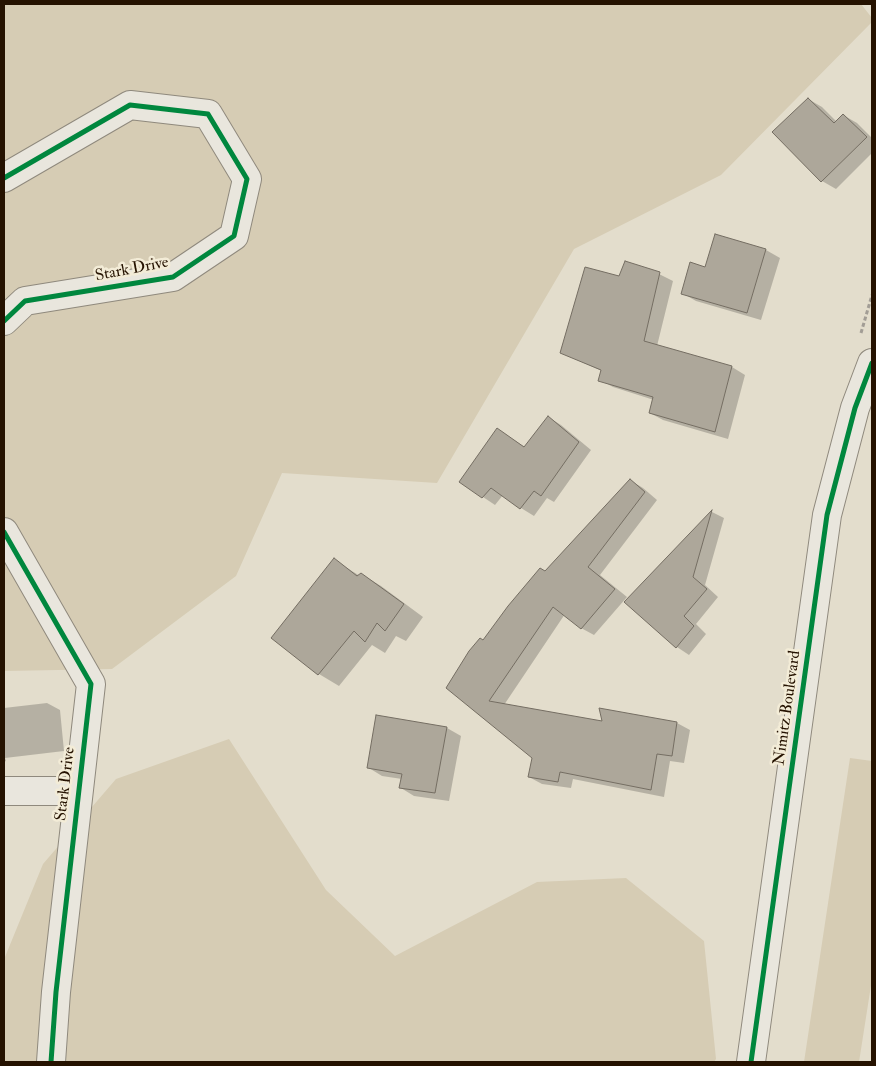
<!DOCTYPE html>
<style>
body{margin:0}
#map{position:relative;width:876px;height:1066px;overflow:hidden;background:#e3ddcc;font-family:"IM FELL Double Pica",serif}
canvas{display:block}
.frame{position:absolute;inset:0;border:5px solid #251200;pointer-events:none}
</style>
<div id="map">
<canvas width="876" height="1066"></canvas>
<div class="frame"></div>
</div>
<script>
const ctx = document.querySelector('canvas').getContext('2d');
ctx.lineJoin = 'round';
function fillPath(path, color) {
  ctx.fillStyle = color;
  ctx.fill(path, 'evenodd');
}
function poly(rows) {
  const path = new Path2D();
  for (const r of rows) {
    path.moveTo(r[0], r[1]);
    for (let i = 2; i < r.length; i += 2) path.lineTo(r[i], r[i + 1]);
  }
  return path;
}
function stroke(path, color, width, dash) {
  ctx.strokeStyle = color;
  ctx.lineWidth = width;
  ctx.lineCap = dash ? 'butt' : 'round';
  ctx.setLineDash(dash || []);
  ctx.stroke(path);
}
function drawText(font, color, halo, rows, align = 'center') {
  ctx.font = font + ' "IM FELL Double Pica",serif';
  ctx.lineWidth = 5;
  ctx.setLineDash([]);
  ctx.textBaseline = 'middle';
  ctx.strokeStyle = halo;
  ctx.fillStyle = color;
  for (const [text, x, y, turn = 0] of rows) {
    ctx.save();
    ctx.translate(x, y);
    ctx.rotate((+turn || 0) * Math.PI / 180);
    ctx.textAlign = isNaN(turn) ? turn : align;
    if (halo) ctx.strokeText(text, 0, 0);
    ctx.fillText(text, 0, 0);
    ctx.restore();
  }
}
fillPath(poly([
 [4,4,861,4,872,18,872,22,721,175,574,249,437,483,282,473,236,576,112,669,4,671],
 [229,739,326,890,395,956,537,882,626,878,704,941,716,1059,714,1062,4,1062,4,958,5,957,43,864,116,779],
 [850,758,872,761,872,979,859,1062,804,1062]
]), '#d6ccb4');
fillPath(poly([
 [808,99,822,107,837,122,843,115,857,123,872,138,872,153,836,189,822,181,774,132],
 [716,235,766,250,780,258,761,320,696,301,682,293,706,269],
 [659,274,673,281,657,346,732,367,745,375,728,439,663,420,650,413,654,400,613,387,600,380,602,371,575,359,562,352,619,278],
 [548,417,561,425,591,450,554,502,547,498,534,516,521,508,503,495,495,505,483,497,461,482,497,429,525,447],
 [630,480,643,488,657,500,600,575,627,597,594,635,581,628,565,614,504,705,603,723,601,709,677,723,690,730,684,763,670,761,664,797,573,779,571,788,542,784,529,777,534,758,448,687,484,641,545,572],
 [712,512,724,518,705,585,718,597,696,624,706,634,689,655,677,647,626,602],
 [334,560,360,576,361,574,381,586,423,617,406,641,396,636,385,653,372,645,339,686,319,674,272,638],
 [47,703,60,710,64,751,5,758,6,761,4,762,4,708],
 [447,728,461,736,449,801,414,796,401,788,402,779,382,776,369,768]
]), '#0003');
const building = poly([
 [808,98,834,123,843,114,867,137,821,182,772,132,808,98],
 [715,234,766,249,747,313,681,294,690,262,705,267,715,234],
 [625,261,660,272,644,341,732,366,715,432,649,413,653,397,598,381,601,370,560,353,585,267,619,276,625,261],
 [548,416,579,442,541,496,534,491,520,509,491,488,482,498,459,482,497,428,524,447,548,416],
 [630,479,645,492,588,567,615,589,581,629,553,607,489,701,602,721,599,708,677,722,672,756,657,754,651,790,560,772,558,782,528,777,532,758,446,688,469,651,480,638,483,640,508,606,540,568,545,571,630,479],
 [712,510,693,577,707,589,684,616,694,626,676,648,624,602,712,510],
 [334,558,357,576,361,573,404,604,385,631,377,623,365,642,354,631,318,675,271,638,334,558],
 [376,715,447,727,435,793,399,788,402,774,367,768,376,715]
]);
fillPath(building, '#ada79a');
stroke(building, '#746d62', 1);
const minor = poly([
 [4,178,130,105,208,114,247,179,234,236,173,277,25,301,4,321],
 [4,532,91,684,56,992,51,1062],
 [4,791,78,791],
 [751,1062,827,515,855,408,872,363]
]);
stroke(minor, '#8f897d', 30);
stroke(poly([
 [861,333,872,295]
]), '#a29d95', 3, [4, 2.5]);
stroke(minor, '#e9e6dd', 28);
stroke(poly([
 [4,178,130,105,208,114,247,179,234,236,173,277,25,301,4,321],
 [4,532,91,684,56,992,51,1062],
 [751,1062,827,515,855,408,872,363]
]), '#00873e', 5);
drawText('16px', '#251200', '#f3ecd7', [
 ["Stark Drive",132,270,-11],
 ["Nimitz Boulevard",788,708,-82],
 ["Stark Drive",66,784,-83]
]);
</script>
